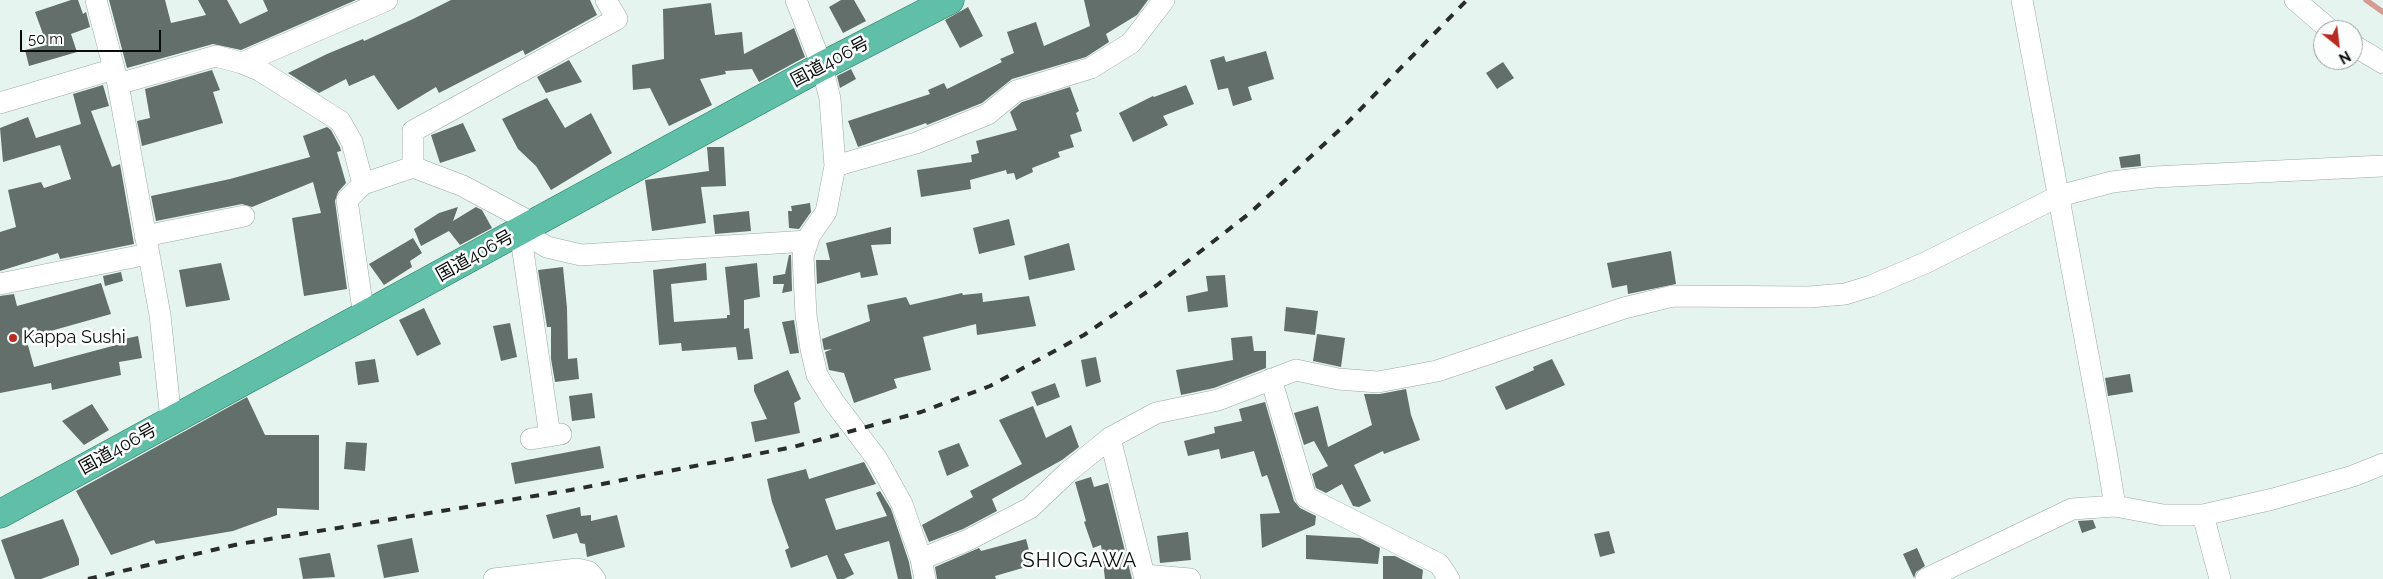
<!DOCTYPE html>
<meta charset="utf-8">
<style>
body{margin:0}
#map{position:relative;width:2383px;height:579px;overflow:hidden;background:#e6f4ef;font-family:Raleway,sans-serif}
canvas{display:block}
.north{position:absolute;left:2313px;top:20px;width:50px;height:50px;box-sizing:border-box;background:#fcfefd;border:1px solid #9a9d9c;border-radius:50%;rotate:151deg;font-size:14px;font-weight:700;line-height:20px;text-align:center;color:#080c0b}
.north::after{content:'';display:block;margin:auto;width:18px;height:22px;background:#b92b21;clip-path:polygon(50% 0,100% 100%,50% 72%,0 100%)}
.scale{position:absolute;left:20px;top:30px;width:141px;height:22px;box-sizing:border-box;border:2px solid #080c0b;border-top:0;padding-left:6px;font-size:15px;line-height:18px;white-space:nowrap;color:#080c0b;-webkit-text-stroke:4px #fcfefd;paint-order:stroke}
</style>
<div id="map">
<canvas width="2383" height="579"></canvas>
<div class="north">N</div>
<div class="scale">50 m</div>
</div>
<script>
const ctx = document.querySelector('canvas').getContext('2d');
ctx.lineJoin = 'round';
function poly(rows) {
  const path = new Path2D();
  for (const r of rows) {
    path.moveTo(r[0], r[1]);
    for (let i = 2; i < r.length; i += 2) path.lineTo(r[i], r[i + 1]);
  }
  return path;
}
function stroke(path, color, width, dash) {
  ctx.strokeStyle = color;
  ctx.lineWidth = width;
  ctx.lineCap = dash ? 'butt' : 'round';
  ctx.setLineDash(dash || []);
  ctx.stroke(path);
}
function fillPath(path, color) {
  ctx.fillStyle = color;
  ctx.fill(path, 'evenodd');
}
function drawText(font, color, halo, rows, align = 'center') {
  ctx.font = font + ' Raleway,"Noto Sans JP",sans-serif';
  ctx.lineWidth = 5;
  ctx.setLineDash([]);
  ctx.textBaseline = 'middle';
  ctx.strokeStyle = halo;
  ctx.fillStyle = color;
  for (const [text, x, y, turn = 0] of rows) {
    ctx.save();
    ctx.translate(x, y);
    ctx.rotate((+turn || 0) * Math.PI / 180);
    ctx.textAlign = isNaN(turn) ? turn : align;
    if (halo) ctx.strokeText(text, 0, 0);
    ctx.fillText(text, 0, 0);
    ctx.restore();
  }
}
stroke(poly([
 [2366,0,2383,12]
]), '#d69c93', 5.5);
fillPath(poly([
 [71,0,78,0,83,14,86,12,90,27,71,34,77,52,29,66,25,50,47,45,35,12],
 [109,0,165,0,171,23,206,15,198,0,227,0,240,24,268,11,263,0,356,0,241,50,213,44,127,68],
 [451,0,590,0,597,15,525,55,523,50,439,93,436,87,398,110,374,75,349,86,346,79,319,93,288,73,327,54,363,39,364,41,413,19],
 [841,0,854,0,866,21,843,33,829,7],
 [1084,0,1148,0,1137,15,1106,34,1109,42,1086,57,1012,79,982,103,927,125,926,123,858,147,848,121,930,94,928,90,944,83,947,89,1002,62,1000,59,1014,53,1007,32,1036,22,1044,46,1090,26],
 [711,3,715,35,742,32,744,54,794,28,805,57,759,82,752,69,725,71,726,74,700,79,712,105,669,126,650,88,633,90,632,65,664,59,663,9],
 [968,7,983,36,960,48,945,20],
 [1266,51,1274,79,1248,87,1252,100,1233,106,1228,88,1218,90,1210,60,1224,56,1226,62],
 [569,60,582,82,546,93,537,77],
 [1503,62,1514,78,1497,89,1486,73],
 [851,69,856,79,840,88,837,76],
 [212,70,220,90,213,92,223,123,142,146,137,121,150,118,145,89],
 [103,85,109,106,91,111,112,167,120,164,134,244,60,259,58,253,0,271,0,232,16,227,8,190,41,182,44,188,71,179,60,145,3,162,0,128,28,117,36,138,81,124,73,94],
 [1186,85,1194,104,1163,116,1168,125,1133,142,1119,113,1153,96,1154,97],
 [1070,87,1079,111,1076,113,1082,131,1070,135,1074,147,1058,152,1060,157,1032,168,1033,172,1016,180,1014,173,1007,174,1006,170,970,180,971,189,921,197,917,170,972,162,971,155,979,153,976,141,1017,130,1010,112,1022,102],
 [547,98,565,128,591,113,612,153,551,190,536,166,518,149,502,119],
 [463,123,476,151,440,163,431,135],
 [327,127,331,130,340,147,341,151,337,152,346,183,338,192,335,201,347,289,304,296,292,218,321,213,313,182,252,207,242,204,156,221,151,196,230,179,310,157,303,136],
 [707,147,724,147,726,186,701,187,706,223,652,231,645,180,709,171],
 [2140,154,2141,166,2121,168,2119,157],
 [810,203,811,212,799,229,789,228,788,211,792,211,791,206],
 [458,207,453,221,476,207,482,210,492,228,460,245,449,231,421,246,414,229,439,213],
 [749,211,751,231,715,234,713,215],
 [1009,219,1015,245,979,254,973,228],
 [891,227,891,244,871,245,878,275,861,278,860,272,817,284,816,260,830,260,826,243],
 [413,238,422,253,410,261,412,267,384,285,369,264],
 [1069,243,1075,270,1029,280,1024,256],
 [1671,251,1676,284,1628,294,1627,285,1612,288,1607,263],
 [789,255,791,255,792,291,782,293,784,284,773,284,773,276,785,274],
 [221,263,230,300,186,307,179,270],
 [706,263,707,280,671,284,674,322,727,318,727,315,730,315,725,267,757,263,760,297,744,300,744,329,749,328,753,359,738,360,736,347,682,351,681,343,659,345,653,270],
 [563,267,567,308,568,359,577,358,579,379,555,382,551,359,551,327,547,327,538,270],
 [121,272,123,281,105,286,103,276],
 [1225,275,1228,307,1188,312,1186,296,1208,291,1206,276],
 [101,283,111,314,26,338,34,367,120,344,119,340,138,336,142,358,119,362,121,375,52,390,51,383,0,393,0,296,14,294,17,306],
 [962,293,963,295,982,293,983,302,1029,296,1036,326,977,335,976,324,923,337,931,370,894,379,897,388,854,403,844,373,829,370,825,352,832,349,824,350,822,339,870,321,867,305,906,297,910,305],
 [1286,307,1318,311,1315,335,1284,331],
 [424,308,441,344,417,356,399,320],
 [794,320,799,353,790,354,782,322],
 [510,323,517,357,501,361,493,326],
 [1317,334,1345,338,1341,367,1313,361],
 [1252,336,1254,351,1266,351,1266,368,1214,388,1181,395,1176,370,1233,360,1231,338],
 [1096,357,1101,382,1086,387,1081,360],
 [375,359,379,382,358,385,355,362],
 [1552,359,1565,385,1506,410,1495,387,1534,370,1533,367],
 [788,370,801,399,794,403,800,433,755,442,751,422,767,419,754,391,754,385],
 [2130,374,2133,392,2108,396,2105,378],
 [1055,383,1060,397,1037,406,1031,392],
 [1406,389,1411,415,1420,440,1384,454,1383,451,1354,465,1371,501,1359,507,1353,506,1342,484,1326,493,1316,488,1312,474,1328,466,1314,441,1304,445,1294,413,1318,406,1328,447,1372,425,1364,394,1380,394],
 [592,393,595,418,572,421,569,396],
 [247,397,265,435,319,435,319,510,277,508,277,515,233,531,156,544,154,540,111,555,76,491],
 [1265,402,1294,501,1300,508,1316,516,1315,525,1262,548,1260,514,1280,513,1267,475,1262,477,1254,451,1221,459,1219,449,1188,456,1184,441,1215,433,1214,427,1242,421,1239,409],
 [92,404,109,430,84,445,62,421],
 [1033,406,1046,438,1071,425,1079,447,1062,460,992,499,997,511,963,529,929,542,922,525,973,497,970,491,1022,464,999,420],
 [346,442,367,443,365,471,344,469],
 [959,443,969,466,947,476,938,451],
 [600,446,604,468,515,484,511,463],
 [864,462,876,484,825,499,836,530,887,516,876,493,880,491,891,509,909,562,912,579,898,579,889,541,844,554,854,574,844,579,837,579,827,555,791,568,785,550,789,548,772,502,767,479,806,469,809,479],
 [1091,477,1094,487,1108,483,1132,579,1105,579,1101,545,1093,548,1084,522,1086,521,1075,482],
 [580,507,581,516,591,515,591,521,617,515,625,547,587,557,585,544,580,543,577,533,553,539,546,515],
 [63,519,79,559,79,565,41,579,15,579,1,540],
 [2093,520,2096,528,2082,533,2078,521],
 [1609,531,1615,553,1600,557,1594,534],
 [1188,532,1191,560,1160,563,1157,536],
 [1306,535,1360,538,1380,548,1378,564,1306,559],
 [412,538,419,572,384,578,377,545],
 [1026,539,1033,565,995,576,996,579,937,579,935,567,979,548,981,551],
 [1917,548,1925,566,1916,572,1914,578,1903,554],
 [330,553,335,577,303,579,299,558],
 [1383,556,1395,556,1423,570,1422,579,1383,579]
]), '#626f6a');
const minor = poly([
 [96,0,118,84,160,315,171,420],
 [796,0,822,66,830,99,835,166,826,212,810,235,803,256,806,315,811,349,817,375,834,402,877,459,902,504,921,559,925,579],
 [2022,0,2107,457,2115,506],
 [2295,0,2330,30],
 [2353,45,2383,63],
 [242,63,387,0],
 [118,84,216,56,242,63,259,70,340,121,352,142,363,184],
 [0,103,114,69],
 [835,166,916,143,988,114,1016,91,1091,68,1131,43,1164,0],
 [413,167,413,131,617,19,606,0],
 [520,231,547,247,581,255,808,241],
 [520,231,550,436],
 [145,236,244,216],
 [0,284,148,254],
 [364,317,347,200,363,184,413,167,463,186,534,224],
 [1271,379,1306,497,1439,564,1449,579],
 [1110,438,1144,575,1190,579],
 [531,439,561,434],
 [2203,515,2220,579],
 [921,559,968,540,1030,508,1068,472,1110,438,1156,413,1218,400,1296,370,1338,379,1378,382,1437,371,1624,308,1673,296,1809,297,1845,294,1871,286,1925,263,2059,196,2112,182,2154,177,2383,166],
 [494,579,577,569,589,572,595,579],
 [1926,579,2072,509,2115,506,2163,515,2203,515,2273,499,2353,476,2383,464]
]);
const trunk = poly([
 [0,514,822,66,950,0]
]);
stroke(minor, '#9ba9a4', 22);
stroke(trunk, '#287662', 29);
stroke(minor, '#fff', 21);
stroke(trunk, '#60bfa7', 28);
stroke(poly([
 [88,579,239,544,571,490,793,447,921,412,990,386,1084,335,1157,285,1250,213,1348,122,1467,0]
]), '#282d2b', 4, [9, 9]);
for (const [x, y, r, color] of [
 [13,338,5,"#b92b21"]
]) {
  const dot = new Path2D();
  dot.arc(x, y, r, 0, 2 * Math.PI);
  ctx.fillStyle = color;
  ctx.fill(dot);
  stroke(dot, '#fcfefd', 2);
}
drawText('18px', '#080c0b', '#fcfefd', [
 ["国道406号",830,62,-28],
 ["国道406号",475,256,-29],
 ["国道406号",118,449,-29]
]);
drawText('18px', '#080c0b', '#fcfefd', [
 ["Kappa Sushi",23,338]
], 'left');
ctx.letterSpacing = '1px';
drawText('20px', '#080c0b', '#fcfefd', [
 ["SHIOGAWA",1080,561]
]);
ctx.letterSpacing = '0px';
</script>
